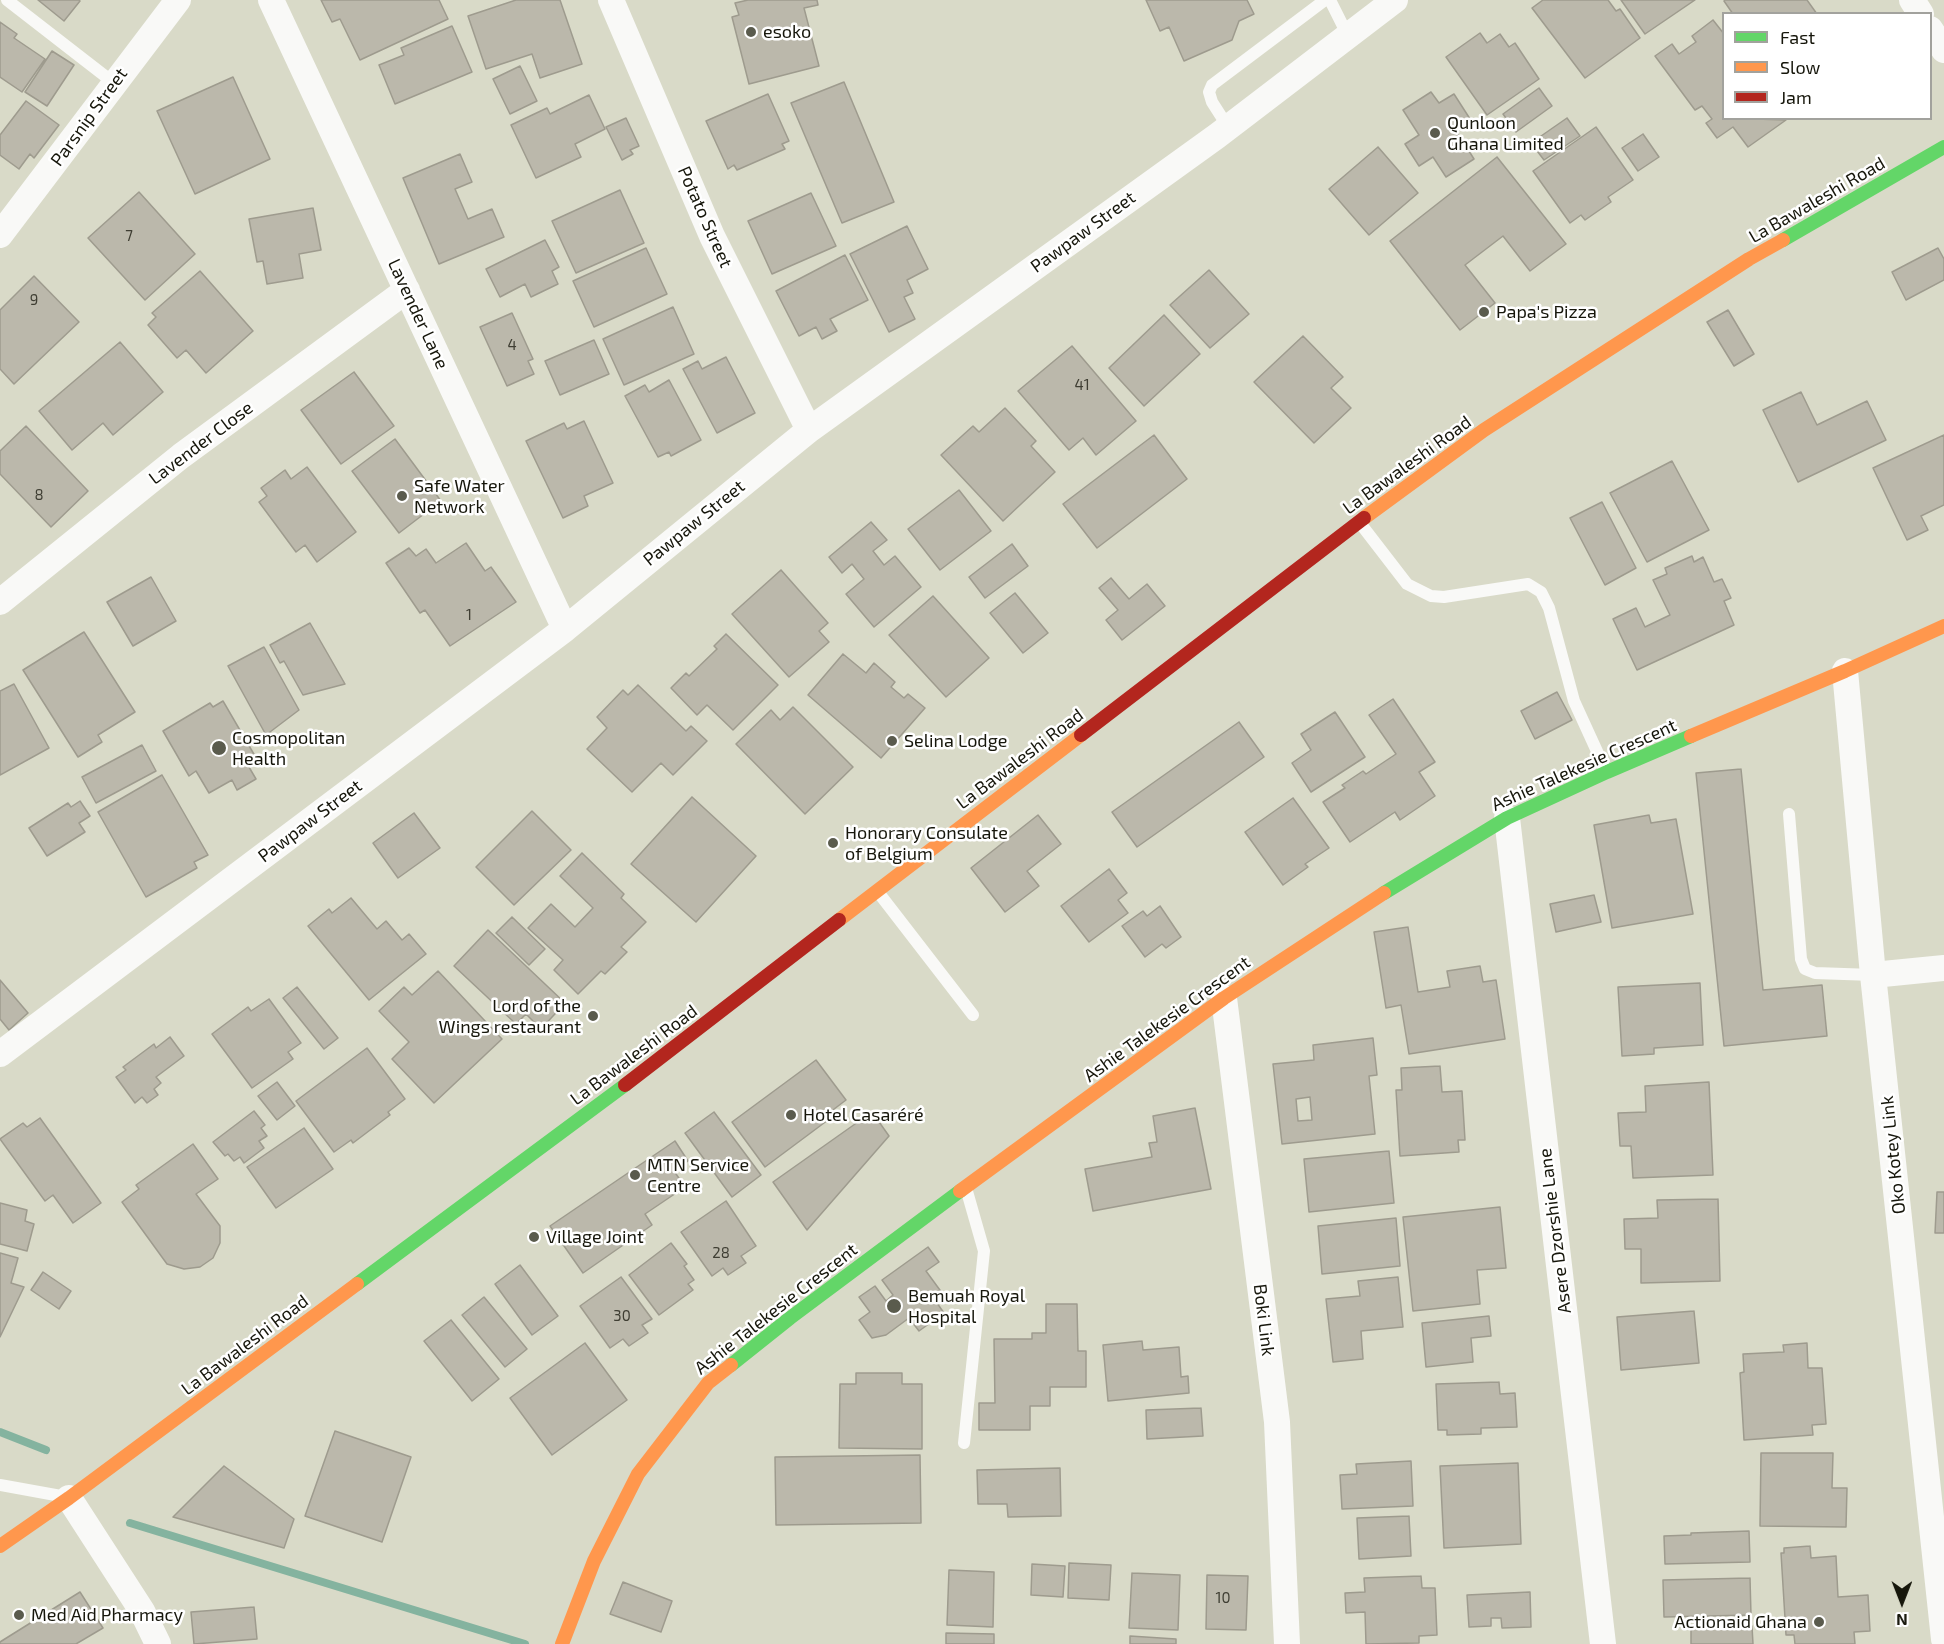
<!DOCTYPE html>
<meta charset="utf-8">
<style>
body{margin:0}
#map{position:relative;width:1944px;height:1644px;overflow:hidden;background:#d9dac8;font-family:"Exo 2",sans-serif}
canvas{display:block}
.legend{position:absolute;left:1722px;top:12px;width:210px;height:108px;box-sizing:border-box;background:#fff;border:2px solid #a2a29d;margin:0;padding:8px 10px;list-style:none;font-size:18px;color:#16160b}
.legend li{display:flex;align-items:center;gap:12px;height:30px}
.legend b{width:30px;border:2px solid #a2a29d}
.north{position:absolute;left:1872px;top:1572px;width:60px;height:60px;-webkit-text-stroke:4px #fff;paint-order:stroke;rotate:180deg;font-size:16px;font-weight:700;line-height:24px;text-align:center;color:#16160b}
.north::after{content:'';display:block;margin:auto;width:21px;height:27px;background:#16160b;clip-path:polygon(50% 0,100% 100%,50% 72%,0 100%)}
</style>
<div id="map">
<canvas width="1944" height="1644"></canvas>
<ul class="legend">
<li><b style="height:8px;background:#63d668"></b>Fast</li>
<li><b style="height:8px;background:#ff974d"></b>Slow</li>
<li><b style="height:8px;background:#b3261e"></b>Jam</li>
</ul>
<div class="north">N</div>
</div>
<script>
const ctx = document.querySelector('canvas').getContext('2d');
ctx.lineJoin = 'round';
function poly(rows) {
  const path = new Path2D();
  for (const r of rows) {
    path.moveTo(r[0], r[1]);
    for (let i = 2; i < r.length; i += 2) path.lineTo(r[i], r[i + 1]);
  }
  return path;
}
function stroke(path, color, width, dash) {
  ctx.strokeStyle = color;
  ctx.lineWidth = width;
  ctx.lineCap = dash ? 'butt' : 'round';
  ctx.setLineDash(dash || []);
  ctx.stroke(path);
}
function fillPath(path, color) {
  ctx.fillStyle = color;
  ctx.fill(path, 'evenodd');
}
function drawText(font, color, halo, rows, align = 'center') {
  ctx.font = font + ' "Exo 2",sans-serif';
  ctx.lineWidth = 5;
  ctx.setLineDash([]);
  ctx.textBaseline = 'middle';
  ctx.strokeStyle = halo;
  ctx.fillStyle = color;
  for (const [text, x, y, turn = 0] of rows) {
    ctx.save();
    ctx.translate(x, y);
    ctx.rotate((+turn || 0) * Math.PI / 180);
    ctx.textAlign = isNaN(turn) ? turn : align;
    if (halo) ctx.strokeText(text, 0, 0);
    ctx.fillText(text, 0, 0);
    ctx.restore();
  }
}
stroke(poly([
 [0,1432,46,1450],
 [130,1523,525,1644]
]), '#84b39f', 8);
const building = poly([
 [38,0,79,0,80,1,64,21,38,0],
 [321,0,439,0,448,19,360,60,340,19,332,22,321,0],
 [516,0,560,0,582,64,540,78,532,54,486,69,468,16,516,0],
 [748,0,817,0,818,5,804,8,819,66,749,84,732,17,739,15,735,3,748,0],
 [1146,0,1247,0,1254,14,1239,21,1232,40,1184,61,1169,27,1160,31,1146,0],
 [1543,0,1608,0,1616,11,1620,9,1640,38,1585,78,1532,8,1543,0],
 [1621,0,1695,0,1645,34,1621,0],
 [1725,0,1807,0,1817,14,1733,14,1724,1,1725,0],
 [1713,20,1724,34,1724,118,1786,120,1748,147,1733,127,1717,138,1706,123,1712,119,1702,106,1695,110,1655,56,1672,44,1679,54,1696,42,1692,36,1713,20],
 [0,22,17,34,14,38,45,59,22,92,0,77,0,22],
 [452,26,472,72,395,104,379,65,404,55,401,48,452,26],
 [1480,33,1487,43,1500,34,1509,47,1515,43,1539,79,1487,115,1446,57,1480,33],
 [52,51,74,65,47,106,25,92,52,51],
 [520,66,537,101,510,114,493,79,520,66],
 [233,77,270,159,195,194,157,111,233,77],
 [844,82,894,202,842,223,791,103,844,82],
 [1539,88,1552,106,1516,132,1503,114,1539,88],
 [1431,92,1439,103,1454,94,1472,122,1457,132,1474,159,1446,177,1433,157,1419,166,1405,144,1419,135,1403,110,1431,92],
 [768,94,789,141,782,144,785,149,737,170,734,165,728,169,706,121,768,94],
 [589,95,605,129,575,144,581,157,536,178,511,125,547,108,550,114,589,95],
 [26,101,59,125,34,158,30,154,19,169,0,155,0,135,26,101],
 [626,118,639,146,630,150,633,154,622,160,606,127,626,118],
 [1567,118,1580,136,1544,160,1531,143,1567,118],
 [1596,127,1633,180,1608,197,1611,202,1585,220,1581,215,1570,223,1533,171,1596,127],
 [1643,134,1659,157,1638,171,1622,148,1643,134],
 [1378,147,1418,193,1369,235,1329,189,1378,147],
 [460,154,472,182,455,189,468,219,492,209,504,237,439,264,403,178,460,154],
 [1497,157,1566,244,1530,271,1503,236,1465,265,1495,303,1460,330,1390,241,1497,157],
 [620,190,644,243,576,273,552,221,620,190],
 [139,192,195,254,145,300,88,238,139,192],
 [811,193,836,246,772,274,748,221,811,193],
 [313,208,321,250,299,254,303,278,267,284,263,261,257,262,249,219,313,208],
 [907,226,928,269,907,280,913,293,904,297,915,319,889,332,850,254,907,226],
 [545,240,559,267,552,271,558,284,531,297,525,284,500,297,486,269,545,240],
 [646,248,667,294,594,327,573,281,646,248],
 [1938,248,1944,259,1944,280,1906,300,1892,272,1938,248],
 [845,255,868,300,830,319,837,331,822,339,816,327,799,336,776,291,845,255],
 [1209,270,1249,314,1210,348,1170,305,1209,270],
 [200,271,253,331,206,373,186,350,177,358,148,325,156,317,152,313,200,271],
 [34,276,79,322,14,384,0,369,0,310,34,276],
 [673,307,694,354,624,385,603,339,673,307],
 [1728,310,1754,354,1734,366,1707,322,1728,310],
 [512,313,533,359,528,361,534,374,507,386,480,327,512,313],
 [1164,315,1200,354,1144,406,1109,368,1164,315],
 [1303,336,1343,377,1331,388,1351,408,1314,443,1254,382,1303,336],
 [594,340,609,374,560,395,545,361,594,340],
 [120,342,163,392,113,435,103,423,72,450,39,411,120,342],
 [1072,346,1136,421,1096,455,1083,438,1069,450,1018,391,1072,346],
 [726,357,755,413,717,433,683,369,698,361,702,369,726,357],
 [354,372,394,426,341,464,301,410,354,372],
 [669,380,701,440,671,456,669,452,658,457,625,396,645,385,649,392,669,380],
 [1801,392,1817,425,1867,401,1886,440,1798,482,1763,410,1801,392],
 [1005,408,1036,441,1031,446,1055,472,1003,521,941,455,973,426,979,432,1005,408],
 [584,421,613,483,584,496,588,506,563,518,526,441,564,423,567,429,584,421],
 [26,426,88,491,51,527,0,474,0,451,26,426],
 [1154,435,1187,479,1097,548,1063,504,1154,435],
 [1944,435,1944,505,1921,516,1928,530,1907,540,1873,468,1944,435],
 [395,439,441,501,399,533,352,471,395,439],
 [1672,461,1709,530,1647,562,1610,493,1672,461],
 [307,467,356,532,317,562,305,545,296,552,259,502,267,496,261,488,285,470,291,479,307,467],
 [959,490,991,531,940,570,908,529,959,490],
 [1602,502,1636,568,1605,585,1570,518,1602,502],
 [871,522,887,540,873,551,884,565,895,556,921,587,874,627,846,594,864,579,852,564,842,573,829,557,871,522],
 [466,543,485,571,491,567,516,602,450,646,425,610,420,613,386,563,409,548,416,556,426,549,436,563,466,543],
 [1012,544,1028,566,985,598,969,577,1012,544],
 [1692,556,1694,562,1703,557,1714,582,1722,579,1731,598,1724,601,1734,625,1637,670,1613,619,1636,608,1645,627,1670,615,1653,580,1667,574,1665,568,1692,556],
 [781,570,828,623,819,631,829,642,789,677,732,614,781,570],
 [151,577,176,621,133,646,107,602,151,577],
 [1111,578,1129,599,1147,584,1165,606,1122,640,1106,620,1118,610,1099,588,1111,578],
 [1015,593,1048,633,1023,653,990,613,1015,593],
 [933,596,989,658,946,697,889,635,933,596],
 [310,623,345,684,303,695,284,661,280,663,270,645,310,623],
 [84,632,135,712,98,735,102,742,78,757,23,670,84,632],
 [726,634,778,685,733,730,707,705,697,715,671,688,686,673,689,676,717,649,714,646,726,634],
 [264,647,299,710,266,735,228,666,264,647],
 [843,654,866,673,874,663,895,682,891,687,904,698,908,694,925,708,881,758,808,695,843,654],
 [14,684,49,748,0,775,0,691,14,684],
 [638,685,686,731,691,726,707,741,673,775,661,763,632,792,587,749,607,728,597,717,623,690,628,695,638,685],
 [1557,692,1572,720,1535,739,1521,711,1557,692],
 [1393,699,1435,762,1419,772,1435,796,1400,820,1395,812,1350,842,1323,802,1345,788,1342,785,1363,771,1366,774,1396,754,1369,715,1393,699],
 [223,701,255,756,246,762,256,779,237,790,232,780,209,793,196,771,189,776,163,731,210,703,213,707,223,701],
 [793,707,853,767,805,814,736,744,771,710,780,720,793,707],
 [1335,712,1365,757,1311,792,1292,763,1311,750,1301,734,1335,712],
 [1239,722,1264,757,1137,847,1112,812,1239,722],
 [142,745,156,771,96,803,82,777,142,745],
 [1741,769,1763,990,1822,985,1827,1036,1724,1046,1696,773,1741,769],
 [162,775,208,855,194,862,197,868,146,897,98,812,162,775],
 [692,797,756,856,696,922,631,864,692,797],
 [1293,798,1329,848,1305,864,1308,867,1283,885,1245,832,1293,798],
 [80,801,90,816,79,823,85,832,47,856,29,828,68,803,71,807,80,801],
 [532,811,571,850,514,905,476,867,532,811],
 [414,813,440,848,398,878,373,843,414,813],
 [1038,815,1061,844,1027,871,1039,886,1005,912,971,868,1038,815],
 [1649,815,1651,823,1676,819,1693,914,1612,928,1594,825,1649,815],
 [582,853,624,894,621,898,646,922,621,947,627,952,605,974,601,971,578,994,554,970,563,960,528,928,551,904,575,927,593,908,560,876,582,853],
 [1109,869,1127,893,1118,900,1128,913,1089,942,1061,906,1109,869],
 [1594,895,1601,922,1556,932,1550,904,1594,895],
 [351,898,377,929,386,921,402,940,409,934,426,954,369,1000,308,926,329,909,332,913,351,898],
 [1160,906,1181,937,1166,948,1162,944,1145,957,1122,926,1143,911,1147,916,1160,906],
 [512,917,545,949,529,965,496,933,512,917],
 [1408,927,1418,992,1450,987,1447,971,1480,966,1483,982,1496,980,1505,1039,1409,1054,1401,1005,1386,1008,1374,932,1408,927],
 [488,930,565,1003,541,1029,526,1014,516,1024,454,966,488,930],
 [438,971,502,1039,434,1103,392,1059,409,1042,379,1011,404,987,412,995,438,971],
 [0,980,28,1013,9,1030,0,1019,0,980],
 [1700,983,1703,1045,1654,1048,1654,1054,1622,1056,1618,987,1700,983],
 [297,987,338,1038,324,1049,283,998,297,987],
 [269,999,301,1043,288,1052,293,1059,252,1088,212,1034,248,1007,251,1011,269,999],
 [170,1037,184,1056,156,1077,161,1083,154,1089,158,1095,147,1103,142,1097,135,1103,116,1077,126,1070,123,1067,154,1044,156,1048,170,1037],
 [1373,1038,1377,1075,1369,1076,1375,1134,1282,1144,1273,1064,1314,1060,1313,1045,1373,1038],
 [1310,1097,1312,1120,1298,1121,1296,1099,1310,1097],
 [367,1048,405,1099,388,1112,390,1115,353,1143,351,1140,334,1152,296,1101,367,1048],
 [816,1060,846,1100,825,1116,828,1120,765,1167,732,1122,816,1060],
 [1440,1066,1442,1092,1462,1091,1465,1140,1458,1140,1459,1152,1400,1156,1396,1090,1402,1090,1401,1068,1440,1066],
 [277,1082,295,1106,277,1120,258,1096,277,1082],
 [1709,1082,1713,1175,1633,1178,1631,1146,1620,1146,1618,1113,1646,1112,1645,1086,1709,1082],
 [1195,1108,1211,1189,1093,1211,1085,1169,1152,1157,1149,1143,1157,1142,1153,1116,1195,1108],
 [254,1111,265,1125,261,1128,267,1136,259,1141,264,1148,244,1163,240,1157,234,1161,228,1154,225,1156,213,1142,254,1111],
 [714,1112,761,1175,732,1197,685,1133,714,1112],
 [872,1112,889,1136,807,1230,773,1182,872,1112],
 [40,1118,101,1203,73,1223,53,1195,45,1201,0,1139,23,1123,27,1127,40,1118],
 [304,1128,333,1169,276,1208,247,1167,304,1128],
 [675,1141,688,1161,674,1171,685,1187,645,1214,652,1225,583,1273,550,1226,675,1141],
 [193,1144,218,1179,196,1194,220,1226,220,1243,213,1258,200,1267,184,1269,167,1264,122,1202,139,1189,136,1185,193,1144],
 [1389,1151,1394,1203,1309,1212,1304,1159,1389,1151],
 [1937,1192,1944,1192,1944,1233,1935,1233,1937,1192],
 [1718,1199,1720,1281,1641,1283,1641,1249,1625,1249,1624,1219,1658,1218,1657,1200,1718,1199],
 [726,1201,756,1246,741,1256,746,1263,728,1275,723,1268,712,1276,681,1232,726,1201],
 [0,1203,27,1210,25,1221,34,1224,27,1251,0,1244,0,1203],
 [1500,1207,1506,1268,1477,1270,1480,1304,1413,1311,1403,1217,1500,1207],
 [1396,1218,1400,1266,1322,1274,1318,1226,1396,1218],
 [671,1243,687,1264,684,1266,694,1280,688,1284,693,1290,659,1315,629,1275,671,1243],
 [928,1247,939,1262,926,1271,945,1297,937,1303,944,1313,919,1331,909,1318,886,1335,872,1338,859,1320,870,1312,859,1297,875,1286,886,1301,893,1295,882,1280,928,1247],
 [0,1253,18,1258,11,1283,24,1287,0,1337,0,1253],
 [520,1265,558,1316,532,1335,495,1284,520,1265],
 [43,1272,71,1291,59,1309,31,1290,43,1272],
 [621,1277,652,1319,642,1325,648,1333,629,1346,623,1339,610,1348,580,1306,621,1277],
 [1398,1277,1403,1327,1361,1331,1363,1359,1333,1362,1326,1299,1360,1296,1358,1281,1398,1277],
 [484,1297,527,1349,505,1367,462,1315,484,1297],
 [1046,1304,1077,1304,1078,1351,1086,1351,1086,1387,1050,1387,1050,1406,1030,1406,1030,1430,979,1430,979,1403,995,1403,994,1339,1032,1339,1032,1333,1046,1333,1046,1304],
 [1694,1311,1699,1363,1621,1370,1617,1317,1694,1311],
 [1489,1316,1491,1336,1471,1338,1473,1362,1426,1367,1422,1323,1489,1316],
 [451,1320,499,1379,472,1401,424,1341,451,1320],
 [1142,1341,1143,1350,1179,1347,1181,1377,1188,1376,1189,1393,1108,1401,1103,1345,1142,1341],
 [585,1343,627,1400,552,1455,510,1398,585,1343],
 [1807,1343,1808,1368,1822,1368,1826,1424,1812,1425,1813,1435,1744,1440,1740,1373,1744,1372,1743,1354,1784,1352,1783,1345,1807,1343],
 [856,1373,902,1373,902,1384,922,1384,922,1449,839,1448,840,1384,856,1384,856,1373],
 [1499,1382,1500,1394,1515,1393,1517,1427,1481,1428,1481,1434,1447,1435,1447,1430,1438,1430,1436,1384,1499,1382],
 [1201,1408,1203,1436,1147,1439,1146,1410,1201,1408],
 [335,1431,411,1457,382,1542,305,1516,335,1431],
 [1761,1453,1833,1453,1832,1488,1847,1488,1846,1527,1760,1526,1761,1453],
 [920,1455,921,1523,776,1525,775,1457,920,1455],
 [1411,1461,1413,1506,1342,1509,1340,1475,1357,1474,1356,1464,1411,1461],
 [1518,1463,1521,1544,1444,1548,1440,1466,1518,1463],
 [224,1466,294,1519,284,1548,173,1517,224,1466],
 [1060,1468,1061,1516,1008,1517,1007,1504,978,1504,977,1470,1060,1468],
 [1409,1516,1411,1556,1359,1559,1357,1518,1409,1516],
 [1749,1531,1750,1562,1665,1564,1664,1536,1691,1535,1691,1533,1749,1531],
 [1810,1546,1811,1558,1836,1556,1838,1597,1868,1595,1870,1631,1854,1632,1855,1644,1795,1644,1794,1635,1786,1635,1781,1553,1784,1553,1784,1548,1810,1546],
 [1069,1563,1111,1565,1109,1600,1068,1598,1069,1563],
 [1032,1564,1065,1566,1063,1597,1031,1595,1032,1564],
 [949,1570,994,1572,993,1627,947,1625,949,1570],
 [1132,1573,1180,1575,1178,1630,1129,1628,1132,1573],
 [1207,1575,1248,1576,1246,1630,1206,1629,1207,1575],
 [1421,1576,1422,1588,1435,1588,1437,1635,1419,1636,1419,1643,1366,1644,1365,1612,1346,1613,1345,1593,1365,1592,1364,1578,1421,1576],
 [1750,1578,1751,1615,1664,1617,1663,1580,1750,1578],
 [623,1582,672,1601,661,1632,610,1614,623,1582],
 [80,1592,103,1628,76,1644,0,1644,0,1642,80,1592],
 [1530,1592,1531,1627,1502,1628,1501,1618,1491,1618,1491,1626,1469,1627,1467,1595,1530,1592],
 [254,1607,257,1639,194,1644,191,1612,254,1607],
 [1752,1626,1753,1644,1691,1644,1691,1628,1752,1626],
 [946,1633,994,1634,994,1644,946,1644,946,1633],
 [1130,1636,1176,1639,1176,1644,1130,1644,1130,1636]
]);
fillPath(building, '#bbb8ab');
stroke(building, '#9e9b8e', 1.5);
stroke(poly([
 [7,0,114,83],
 [1330,0,1348,36],
 [1228,127,1212,102,1209,92,1212,85,1325,0],
 [1360,523,1407,584,1431,596,1444,597,1528,584,1541,592,1549,608,1574,701,1606,771],
 [1789,814,1801,959,1805,969,1815,973,1873,975],
 [878,892,973,1015],
 [964,1443,984,1251,966,1188],
 [0,1485,61,1496]
]), '#f9f9f7', 12);
stroke(poly([
 [271,0,565,629],
 [611,0,712,236,809,430],
 [1912,0,1921,14],
 [1930,29,1944,50],
 [0,235,178,0],
 [0,602,181,456,407,290],
 [1845,671,1873,975,1944,1639],
 [1507,818,1603,1644],
 [1873,975,1944,968],
 [1224,998,1277,1422,1287,1644],
 [0,1054,565,629,809,430,1217,136,1395,0],
 [69,1498,142,1611,158,1644]
]), '#f9f9f7', 26);
stroke(poly([
 [1783,240,1944,147],
 [1384,893,1507,818,1607,772,1691,736],
 [357,1284,625,1085],
 [731,1365,790,1318,960,1191]
]), '#63d668', 14);
stroke(poly([
 [1364,518,1484,430,1749,259,1783,240],
 [1691,736,1845,671,1944,626],
 [839,920,1081,735],
 [960,1191,1224,998,1384,893],
 [0,1546,69,1498,357,1284],
 [562,1644,594,1561,638,1474,708,1383,731,1365]
]), '#ff974d', 14);
stroke(poly([
 [1081,735,1364,518],
 [625,1085,839,920]
]), '#b3261e', 14);
for (const [x, y, r, color] of [
 [751,32,6,"#5a5b4d"],
 [1435,133,6,"#5a5b4d"],
 [1484,312,6,"#5a5b4d"],
 [402,496,6,"#5a5b4d"],
 [892,741,6,"#5a5b4d"],
 [219,748,8,"#5a5b4d"],
 [833,843,6,"#5a5b4d"],
 [593,1016,6,"#5a5b4d"],
 [791,1115,6,"#5a5b4d"],
 [635,1175,6,"#5a5b4d"],
 [534,1237,6,"#5a5b4d"],
 [894,1306,8,"#5a5b4d"],
 [19,1615,6,"#5a5b4d"],
 [1819,1622,6,"#5a5b4d"]
]) {
  const dot = new Path2D();
  dot.arc(x, y, r, 0, 2 * Math.PI);
  ctx.fillStyle = color;
  ctx.fill(dot);
  stroke(dot, '#fff', 2);
}
drawText('15px', '#3f3e33', null, [
 ["7",129,236],
 ["9",34,300],
 ["4",512,345],
 ["41",1082,385],
 ["8",39,495],
 ["1",469,615],
 ["28",721,1253],
 ["30",622,1316],
 ["10",1223,1598]
]);
drawText('18px', '#16160b', '#fff', [
 ["esoko",763,32],
 ["Qunloon",1447,123],
 ["Ghana Limited",1447,144],
 ["Papa's Pizza",1496,312],
 ["Safe Water",414,486],
 ["Network",414,507],
 ["Cosmopolitan",232,738],
 ["Health",232,759],
 ["Selina Lodge",904,741],
 ["Honorary Consulate",845,833],
 ["of Belgium",845,854],
 ["Lord of the",581,1006,"right"],
 ["Wings restaurant",581,1027,"right"],
 ["Hotel Casaréré",803,1115],
 ["MTN Service",647,1165],
 ["Centre",647,1186],
 ["Village Joint",546,1237],
 ["Bemuah Royal",908,1296],
 ["Hospital",908,1317],
 ["Med Aid Pharmacy",31,1615],
 ["Actionaid Ghana",1807,1622,"right"]
], 'left');
drawText('18px', '#16160b', '#fff', [
 ["Parsnip Street",89,117,-54],
 ["La Bawaleshi Road",1817,200,-30],
 ["Potato Street",705,217,66],
 ["Pawpaw Street",1083,232,-36],
 ["Lavender Lane",418,314,65],
 ["Lavender Close",201,443,-37],
 ["La Bawaleshi Road",1407,465,-36],
 ["Pawpaw Street",694,523,-39],
 ["La Bawaleshi Road",1020,759,-37],
 ["Ashie Talekesie Crescent",1584,765,-24],
 ["Pawpaw Street",310,821,-37],
 ["Ashie Talekesie Crescent",1167,1019,-36],
 ["La Bawaleshi Road",634,1055,-37],
 ["Oko Kotey Link",1893,1155,-96],
 ["Asere Dzorshie Lane",1555,1231,-97],
 ["Ashie Talekesie Crescent",776,1309,-38],
 ["Boki Link",1264,1320,83],
 ["La Bawaleshi Road",245,1345,-37]
]);
</script>
